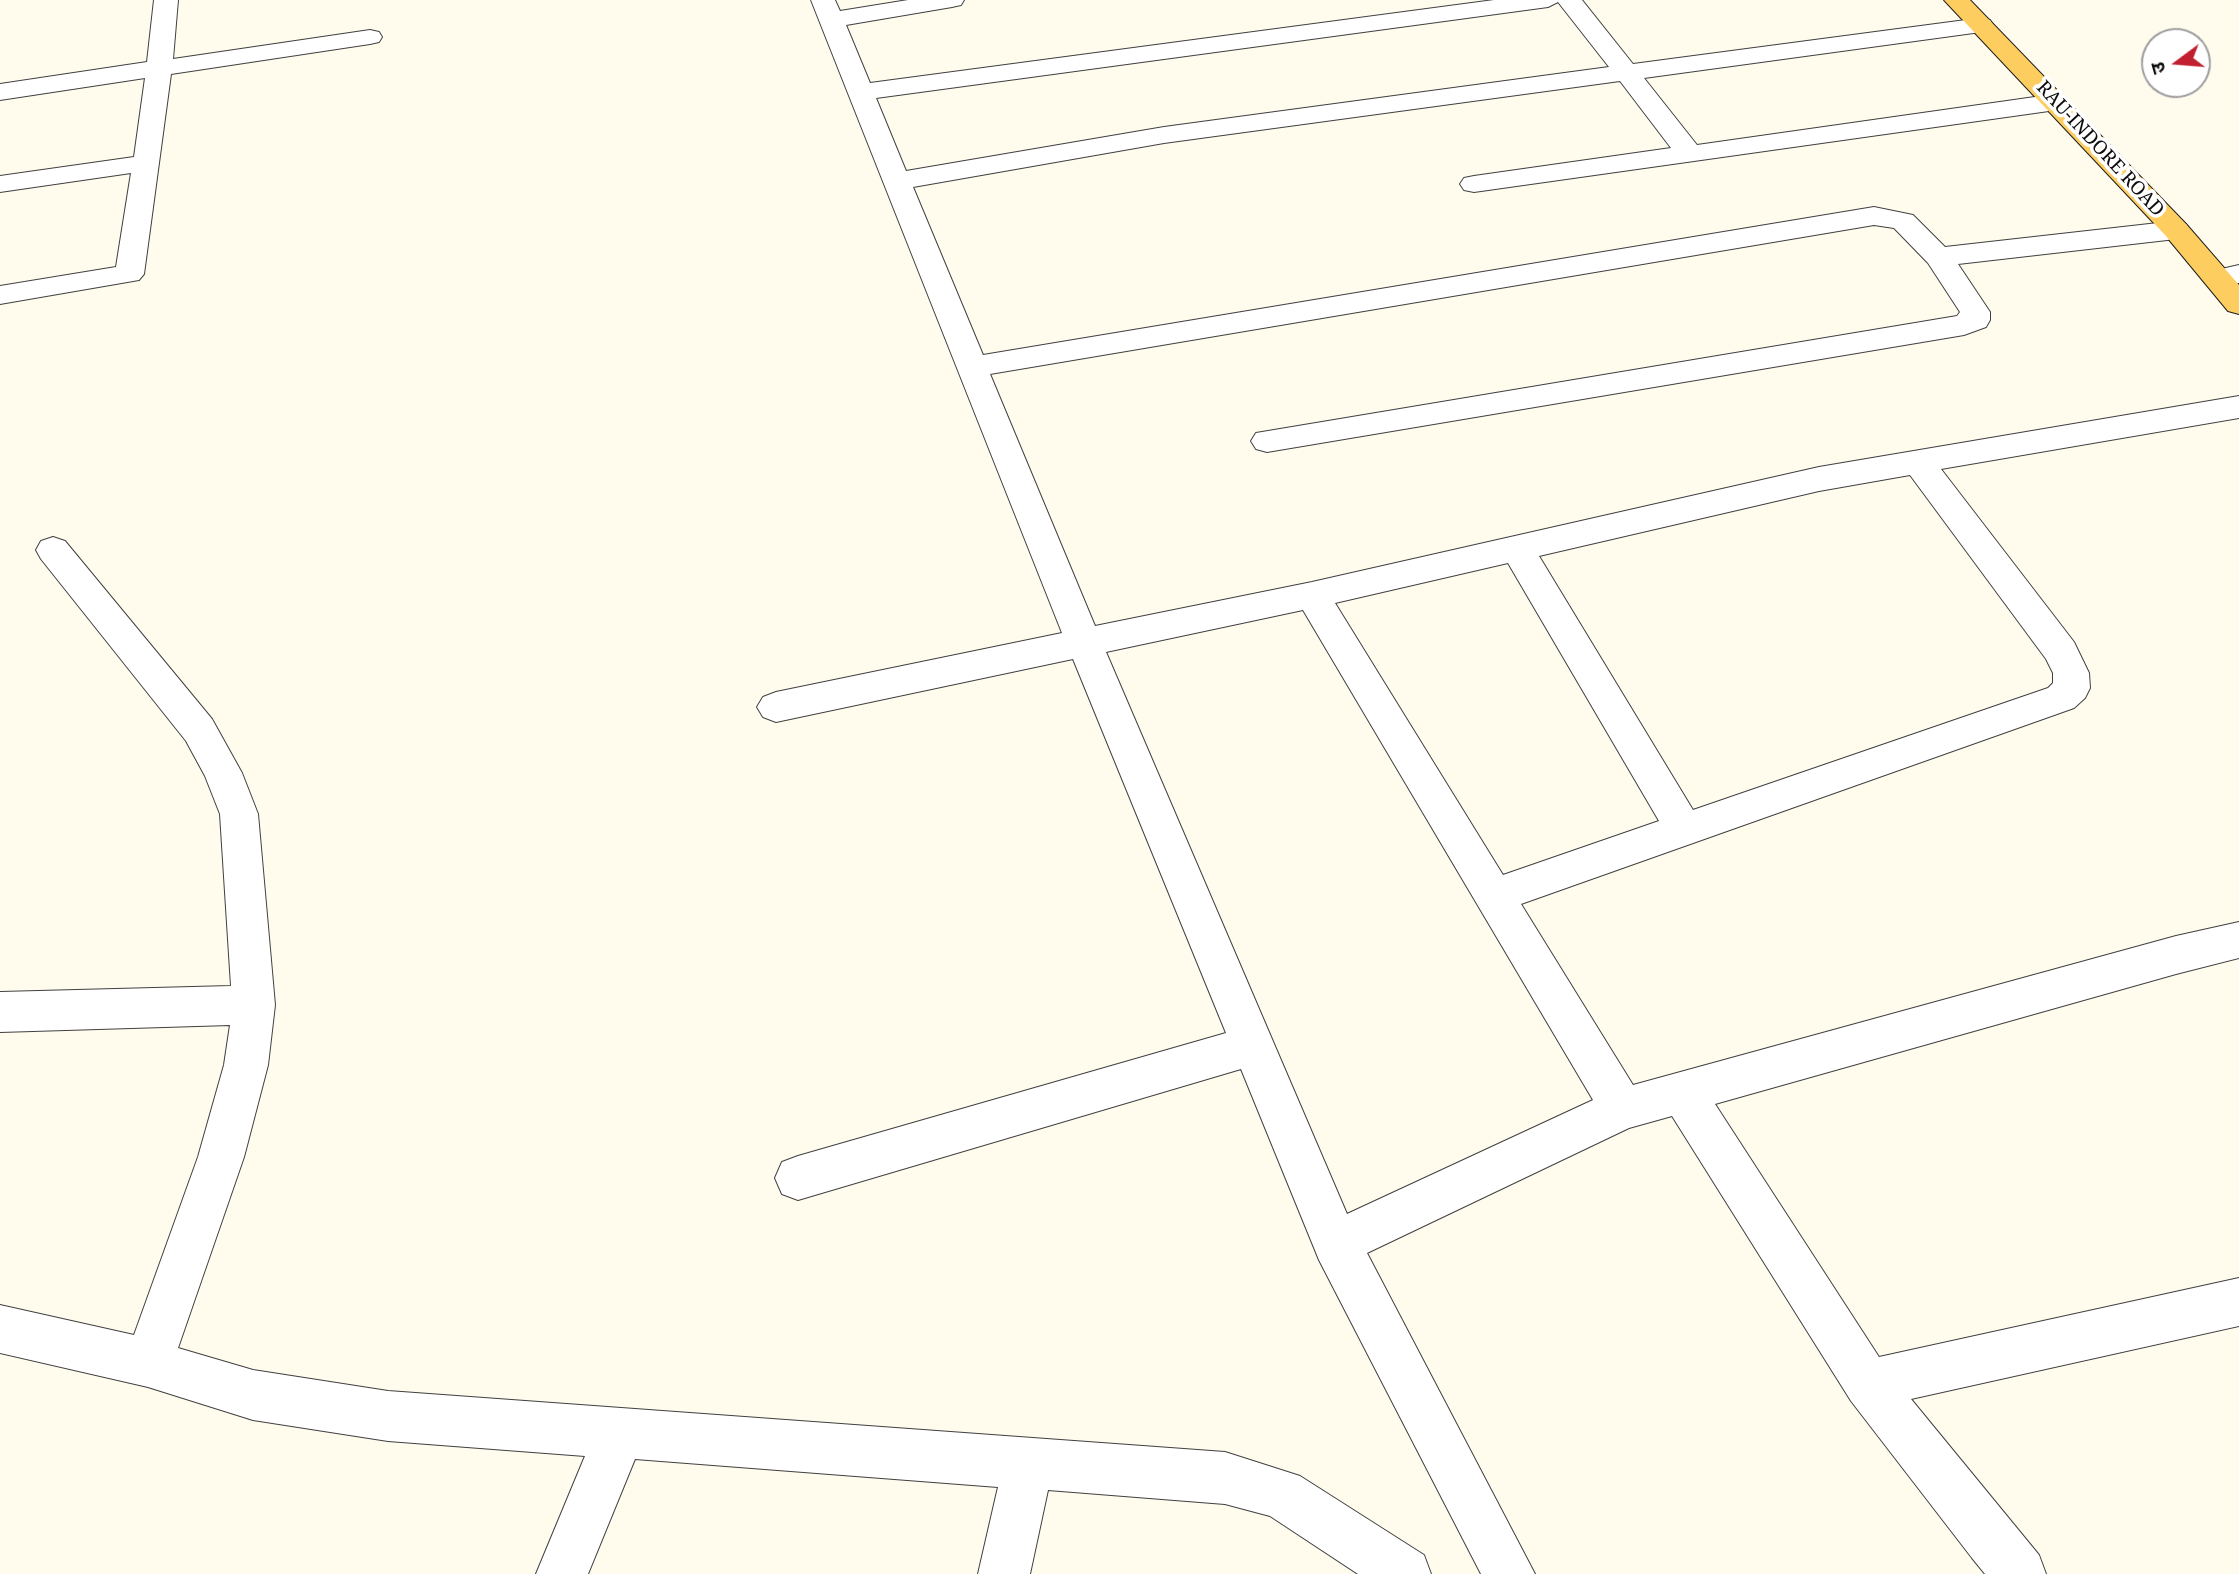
<!DOCTYPE html>
<meta charset="utf-8">
<style>
body{margin:0}
#map{position:relative;width:2239px;height:1574px;overflow:hidden;background:#fffbed;font-family:"Noto Serif","Noto Sans Devanagari",serif}
canvas{display:block}
.north{position:absolute;left:2141px;top:28px;width:70px;height:70px;box-sizing:border-box;background:#fff;border:2px solid #9e9e9e;border-radius:50%;rotate:254deg;font-size:19px;font-weight:700;line-height:28px;text-align:center;color:#0d0d0d}
.north::after{content:'';display:block;margin:auto;width:24px;height:32px;background:#c22030;clip-path:polygon(50% 0,100% 100%,50% 72%,0 100%)}
</style>
<div id="map">
<canvas width="2239" height="1574"></canvas>
<div class="north">उ</div>
</div>
<script>
const ctx = document.querySelector('canvas').getContext('2d');
ctx.lineJoin = 'round';
function poly(rows) {
  const path = new Path2D();
  for (const r of rows) {
    path.moveTo(r[0], r[1]);
    for (let i = 2; i < r.length; i += 2) path.lineTo(r[i], r[i + 1]);
  }
  return path;
}
function stroke(path, color, width, dash) {
  ctx.strokeStyle = color;
  ctx.lineWidth = width;
  ctx.lineCap = dash ? 'butt' : 'round';
  ctx.setLineDash(dash || []);
  ctx.stroke(path);
}
function fillPath(path, color) {
  ctx.fillStyle = color;
  ctx.fill(path, 'evenodd');
}
function drawText(font, color, halo, rows, align = 'center') {
  ctx.font = font + ' "Noto Serif",serif';
  ctx.lineWidth = 7;
  ctx.setLineDash([]);
  ctx.textBaseline = 'middle';
  ctx.strokeStyle = halo;
  ctx.fillStyle = color;
  for (const [text, x, y, turn = 0] of rows) {
    ctx.save();
    ctx.translate(x, y);
    ctx.rotate((+turn || 0) * Math.PI / 180);
    ctx.textAlign = isNaN(turn) ? turn : align;
    if (halo) ctx.strokeText(text, 0, 0);
    ctx.fillText(text, 0, 0);
    ctx.restore();
  }
}
const minor = poly([
 [154,0,178,0,173,59,370,30,379,32,382,37,379,42,370,44,171,74,144,274,139,280,0,304,0,286,116,267,131,173,0,192,0,176,134,157,145,78,0,100,0,84,147,62,154,0],
 [811,0,835,0,840,11,908,0,964,0,961,5,952,7,846,25,870,83,1494,0,1582,0,1633,64,1981,18,1990,20,1993,25,1990,30,1981,32,1644,78,1697,145,2056,94,2065,96,2069,102,2065,108,2056,110,1474,192,1464,190,1460,184,1464,178,1474,176,1671,148,1620,81,1164,143,913,187,983,355,1874,207,1913,215,1945,247,2176,221,2186,224,2190,230,2186,236,2176,239,1958,264,1990,312,1990,320,1986,327,1964,335,1267,452,1256,449,1251,441,1256,433,1957,316,1960,312,1928,263,1894,228,1874,225,990,374,1095,626,1312,582,1819,467,2239,396,2239,418,1941,469,2074,642,2089,673,2090,688,2085,698,2074,708,1521,904,1633,1085,2176,936,2239,922,2239,958,2176,974,1715,1104,1879,1357,2239,1278,2239,1326,1911,1399,2039,1555,2046,1574,1985,1574,1972,1558,1851,1401,1672,1116,1629,1128,1367,1253,1535,1574,1481,1574,1319,1260,1241,1069,798,1200,782,1194,775,1178,782,1162,798,1156,1226,1033,1073,659,776,722,763,717,757,707,763,697,776,692,1062,633,811,0],
 [1558,2,1609,67,1164,127,906,171,876,98,1548,7,1558,2],
 [1910,475,2046,659,2053,673,2053,683,2048,688,1693,810,1539,556,1819,491,1910,475],
 [1508,563,1659,821,1503,875,1335,603,1508,563],
 [1303,610,1593,1100,1347,1214,1106,652,1303,610],
 [2239,265,2239,283,2218,288,2208,286,2203,279,2208,272,2239,265],
 [53,537,65,541,212,719,242,773,258,814,275,1005,268,1065,244,1157,178,1348,253,1370,388,1391,1225,1452,1300,1476,1424,1555,1431,1574,1358,1574,1270,1516,1225,1504,1048,1490,1030,1574,978,1574,998,1487,635,1459,588,1574,536,1574,585,1456,388,1441,253,1420,148,1387,0,1353,0,1305,134,1335,198,1157,224,1065,230,1025,0,1032,0,992,231,986,220,814,205,776,186,741,41,559,36,550,41,541,53,537]
]);
const major = poly([
 [1944,0,1970,0,2186,224,2239,285,2239,314,2228,311,2166,236,1944,0]
]);
stroke(minor, '#404040', 2);
stroke(major, '#1e1e1e', 2);
fillPath(minor, '#fff');
fillPath(major, '#fdce5f');
drawText('19px', '#0d0d0d', '#fff', [
 ["RAU-INDORE ROAD",2100,149,47]
]);
</script>
